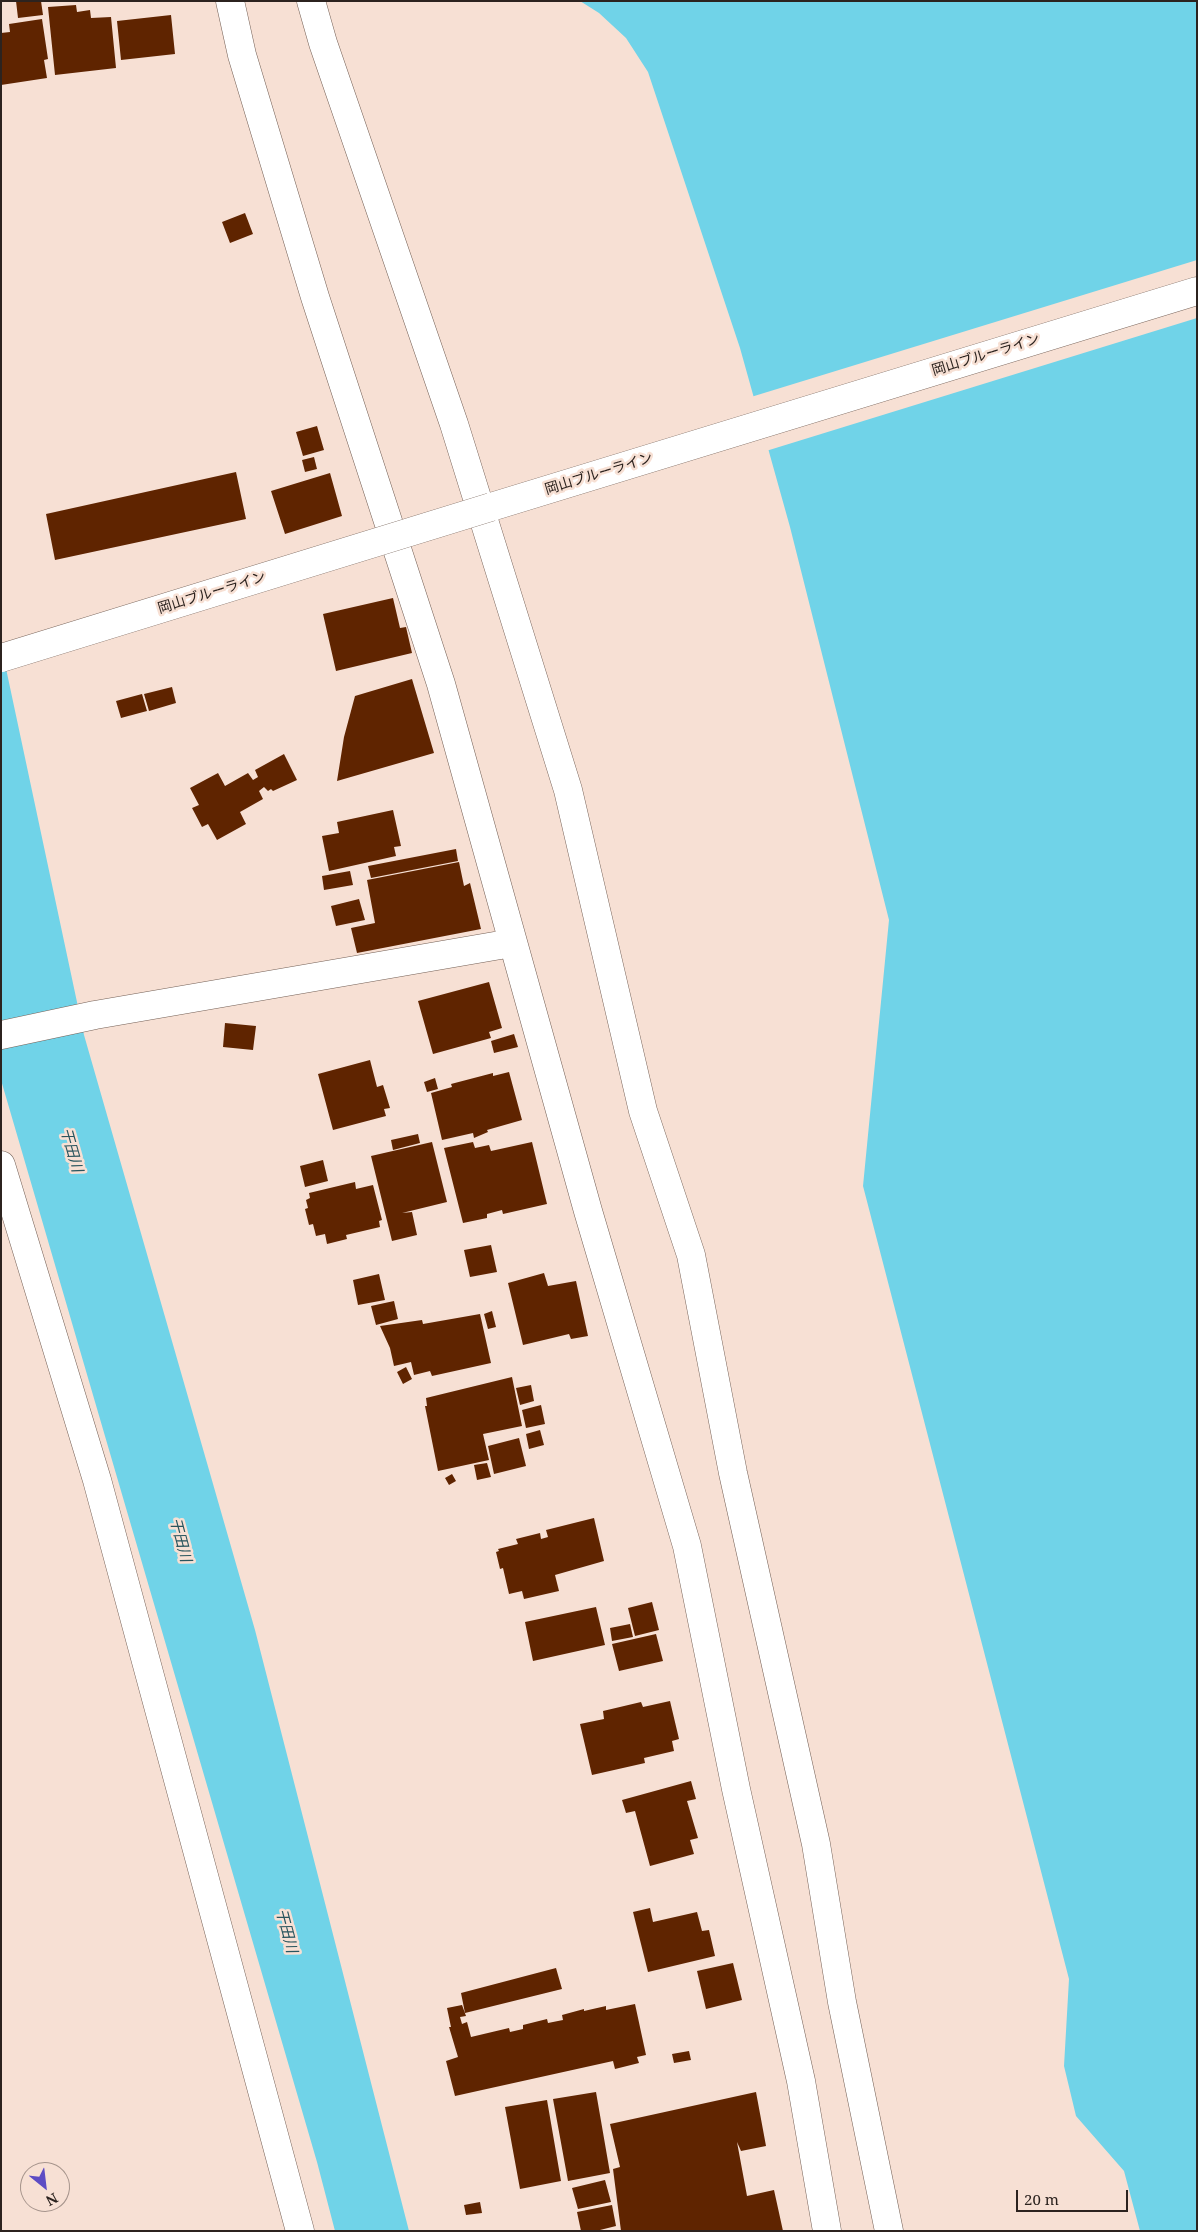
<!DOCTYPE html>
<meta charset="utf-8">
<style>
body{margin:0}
#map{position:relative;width:1198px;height:2232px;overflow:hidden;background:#f7e0d4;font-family:"Noto Serif",serif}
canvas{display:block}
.frame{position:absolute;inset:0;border:2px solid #2c231f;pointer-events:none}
.north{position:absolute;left:20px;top:2162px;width:50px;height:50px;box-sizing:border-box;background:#f7e0d4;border:1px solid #a6948c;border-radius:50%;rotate:151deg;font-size:14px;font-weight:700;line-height:20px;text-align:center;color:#2c231f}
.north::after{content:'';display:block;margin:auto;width:18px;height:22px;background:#5d4cc4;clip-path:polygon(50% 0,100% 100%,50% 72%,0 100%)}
.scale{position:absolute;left:1016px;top:2190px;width:112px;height:22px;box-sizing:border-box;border:2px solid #2c231f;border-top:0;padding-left:6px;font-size:15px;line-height:18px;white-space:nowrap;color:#2c231f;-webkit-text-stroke:4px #f7e0d4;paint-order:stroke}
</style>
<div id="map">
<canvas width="1198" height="2232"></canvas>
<div class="frame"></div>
<div class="north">N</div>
<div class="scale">20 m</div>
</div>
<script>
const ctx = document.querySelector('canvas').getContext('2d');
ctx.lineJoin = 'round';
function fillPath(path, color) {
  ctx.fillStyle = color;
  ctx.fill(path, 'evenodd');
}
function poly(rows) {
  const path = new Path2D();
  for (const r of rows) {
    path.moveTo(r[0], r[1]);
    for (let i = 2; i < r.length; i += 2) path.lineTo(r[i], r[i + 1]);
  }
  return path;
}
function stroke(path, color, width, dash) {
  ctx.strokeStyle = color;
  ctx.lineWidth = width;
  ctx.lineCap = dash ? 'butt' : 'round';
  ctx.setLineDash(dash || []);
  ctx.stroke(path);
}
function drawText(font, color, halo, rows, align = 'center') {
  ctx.font = font + ' "Noto Serif","Noto Sans JP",serif';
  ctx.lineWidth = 5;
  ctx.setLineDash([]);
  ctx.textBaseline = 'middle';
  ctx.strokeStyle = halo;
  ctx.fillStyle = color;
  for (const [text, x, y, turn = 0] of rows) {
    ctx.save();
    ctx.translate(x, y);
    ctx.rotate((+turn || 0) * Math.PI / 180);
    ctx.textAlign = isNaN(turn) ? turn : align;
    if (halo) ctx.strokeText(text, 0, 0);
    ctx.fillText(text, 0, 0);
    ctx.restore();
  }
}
fillPath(poly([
 [580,1,1197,1,1197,2231,1140,2231,1124,2171,1076,2116,1064,2066,1069,1979,863,1186,889,920,790,527,740,348,648,72,626,38,599,13],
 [1,645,84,1035,255,1630,409,2231,335,2231,317,2162,1,1080]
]), '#70d3e8');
fillPath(poly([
 [1197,260,1197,318,766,451,751,397]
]), '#f7e0d4');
fillPath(poly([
 [16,1,41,1,43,15,18,18],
 [76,5,77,12,90,10,91,18,111,17,116,68,55,75,48,7],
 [171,15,175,54,121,60,117,21],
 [42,19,48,59,44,60,47,78,1,85,1,33,10,32,9,24],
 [245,213,253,234,230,243,222,222],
 [317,426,324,450,303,456,296,432],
 [314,457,317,469,305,472,302,460],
 [236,472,246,519,55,560,46,514],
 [330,473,342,516,285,534,271,491],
 [393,598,400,628,406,627,412,653,336,671,323,614],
 [412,679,434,753,337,781,344,737,355,696],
 [172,687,176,703,149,711,144,694],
 [142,694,147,711,121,718,116,701],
 [284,754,297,780,273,791,271,789,268,791,264,787,259,791,263,799,240,812,246,824,217,840,208,824,202,827,192,808,199,805,190,788,218,773,225,786,248,773,253,780,258,777,255,770],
 [393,810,401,846,394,847,396,856,329,871,322,836,339,833,337,822],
 [456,849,458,861,371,878,368,866],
 [459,862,464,886,470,883,481,929,357,953,351,928,375,923,367,880],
 [350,871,353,885,324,890,322,876],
 [359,899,365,920,336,926,331,906],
 [489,982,502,1028,489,1032,491,1038,433,1054,418,1001],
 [225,1023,256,1026,253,1050,223,1047],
 [514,1034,518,1047,494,1053,491,1041],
 [370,1060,377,1087,383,1085,390,1108,384,1109,386,1116,333,1130,318,1074],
 [509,1072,522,1120,487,1130,488,1132,474,1138,473,1133,442,1140,431,1093,452,1087,451,1084,493,1073,493,1076],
 [435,1078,438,1089,427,1092,424,1082],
 [418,1134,420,1143,393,1150,391,1140],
 [432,1142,447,1202,402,1213,412,1212,417,1235,392,1241,371,1156],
 [473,1142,475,1148,489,1145,491,1151,532,1142,547,1204,503,1214,502,1210,487,1214,487,1218,463,1223,444,1148],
 [323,1160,328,1181,305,1187,300,1166],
 [355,1182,356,1189,373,1185,382,1220,379,1221,380,1227,346,1235,347,1239,327,1244,325,1234,316,1236,313,1224,309,1225,305,1209,308,1208,306,1200,310,1198,309,1193],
 [491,1245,497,1272,470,1277,464,1250],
 [544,1273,548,1286,576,1281,588,1336,571,1339,569,1334,523,1345,508,1283],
 [379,1274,385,1300,358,1305,353,1280],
 [394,1301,398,1319,376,1325,371,1306],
 [492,1311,496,1327,488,1329,484,1314],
 [480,1314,491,1363,432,1376,430,1371,414,1375,411,1362,394,1366,390,1348,380,1326,422,1320,423,1324],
 [406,1367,412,1379,403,1384,397,1372],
 [512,1377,522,1426,483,1434,489,1460,438,1471,425,1406,427,1406,426,1398],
 [531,1385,534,1401,520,1405,516,1388],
 [541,1405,545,1424,526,1428,522,1410],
 [540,1430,544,1445,529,1449,526,1434],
 [519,1438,526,1466,494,1474,488,1446],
 [487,1463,491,1477,477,1480,474,1465],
 [452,1474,456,1481,449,1485,445,1478],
 [594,1518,604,1561,555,1575,559,1591,524,1599,522,1591,509,1594,503,1568,500,1569,496,1552,499,1551,498,1549,518,1544,516,1539,540,1533,541,1539,548,1537,546,1530],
 [652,1602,659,1630,635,1636,628,1608],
 [596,1607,605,1645,533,1661,525,1622],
 [630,1624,633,1637,612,1641,610,1628],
 [656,1634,663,1661,619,1671,612,1644],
 [670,1701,679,1739,672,1741,674,1751,644,1758,645,1763,592,1775,580,1724,604,1719,603,1711,641,1702,643,1707],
 [691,1781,696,1799,687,1801,698,1838,690,1840,694,1854,650,1866,635,1811,626,1813,622,1800],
 [650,1908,653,1922,697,1912,702,1931,709,1930,715,1956,648,1972,633,1912],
 [733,1963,742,2000,706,2009,697,1971],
 [556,1968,562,1989,465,2013,461,1993],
 [635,2004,646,2055,637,2057,639,2063,615,2069,613,2061,455,2096,446,2061,458,2057,449,2027,451,2027,447,2008,462,2005,466,2016,460,2017,462,2024,467,2022,471,2037,509,2028,510,2032,523,2029,523,2025,547,2019,548,2023,563,2020,562,2015,584,2009,584,2011,606,2006,606,2010],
 [689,2051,691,2060,674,2063,672,2054],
 [596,2092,610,2173,568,2181,553,2099],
 [756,2092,766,2146,741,2151,737,2142,747,2196,774,2190,783,2231,621,2231,613,2169,620,2167,610,2124],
 [547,2100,561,2181,520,2189,505,2107],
 [605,2180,611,2202,578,2209,572,2188],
 [480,2202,482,2213,466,2215,464,2205],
 [612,2205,616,2226,596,2231,581,2231,577,2212]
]), '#5f2400');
const minor = poly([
 [230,1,242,55,315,297,441,684,588,1211,687,1546,736,1789,801,2081,827,2231],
 [311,1,323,43,454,424,568,790,643,1111,691,1255,733,1473,816,1844,842,2002,889,2231],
 [1,1035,95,1015,512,943],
 [1,1165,97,1480,300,2231]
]);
const major = poly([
 [491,507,1197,291]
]);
stroke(minor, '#756157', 29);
stroke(major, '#756157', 29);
stroke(minor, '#fff', 28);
stroke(major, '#fff', 28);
const majorBridge = poly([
 [1,658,491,507]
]);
stroke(majorBridge, '#756157', 29, []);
stroke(majorBridge, '#fff', 28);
drawText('14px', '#2c231f', '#f7e0d4', [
 ["岡山ブルーライン",986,355,-17],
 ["岡山ブルーライン",599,474,-17],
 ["岡山ブルーライン",212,593,-17]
]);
drawText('italic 15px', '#29555e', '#f7e0d4', [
 ["干田川",71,1150,74],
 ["干田川",180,1540,75],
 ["干田川",286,1931,75]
]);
</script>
